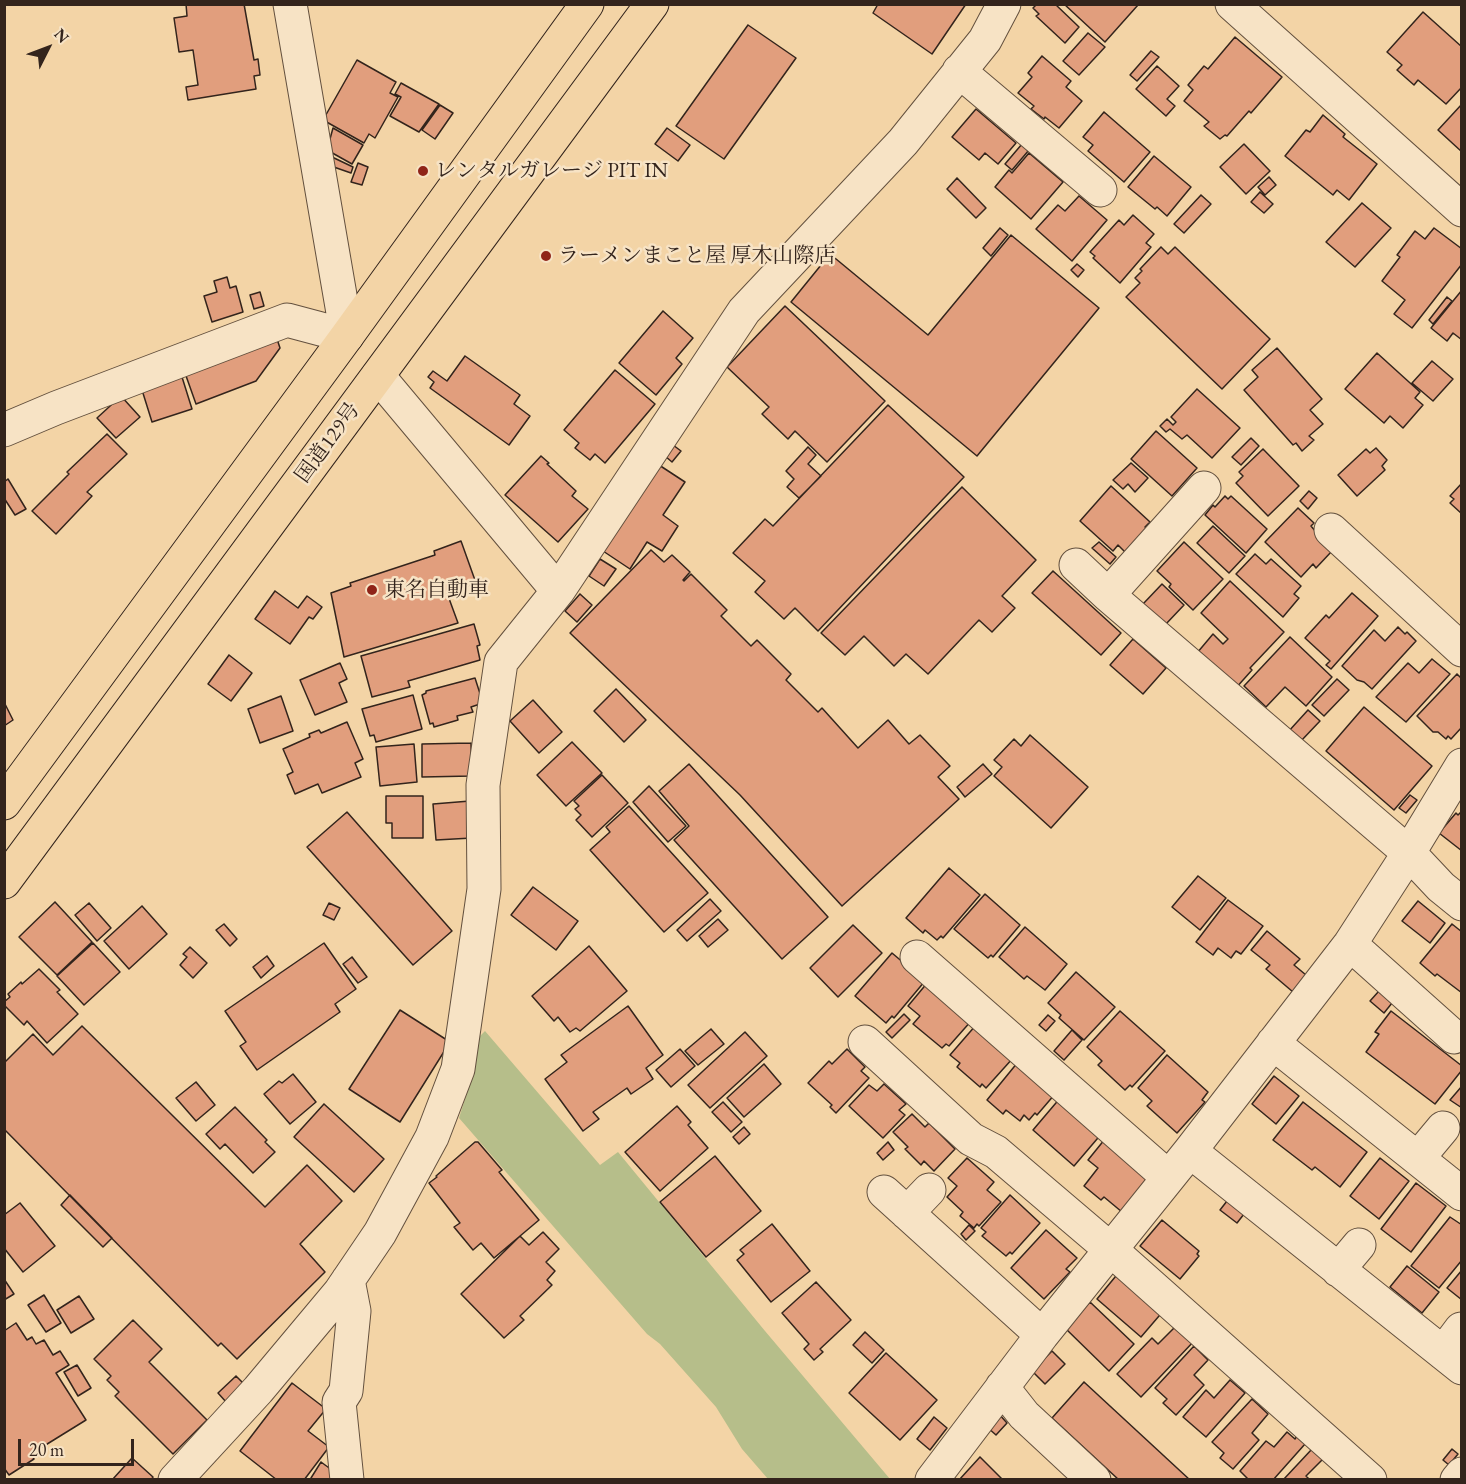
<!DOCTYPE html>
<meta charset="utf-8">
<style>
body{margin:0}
#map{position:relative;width:1466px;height:1484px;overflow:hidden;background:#f3d4a6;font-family:"EB Garamond",serif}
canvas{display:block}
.frame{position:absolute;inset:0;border:6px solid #33241c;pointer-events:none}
.north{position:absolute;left:18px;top:18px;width:60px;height:60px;-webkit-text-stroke:4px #f7e3c5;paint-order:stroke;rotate:48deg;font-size:16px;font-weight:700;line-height:24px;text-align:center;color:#33241c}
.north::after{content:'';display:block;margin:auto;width:21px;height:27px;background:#33241c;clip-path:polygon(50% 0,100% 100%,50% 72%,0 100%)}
.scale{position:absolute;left:18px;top:1439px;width:116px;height:27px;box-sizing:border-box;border:3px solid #33241c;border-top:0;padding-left:8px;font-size:18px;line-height:21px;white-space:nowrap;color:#33241c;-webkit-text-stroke:4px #f7e3c5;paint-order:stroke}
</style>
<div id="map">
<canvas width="1466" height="1484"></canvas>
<div class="frame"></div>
<div class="north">N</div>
<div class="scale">20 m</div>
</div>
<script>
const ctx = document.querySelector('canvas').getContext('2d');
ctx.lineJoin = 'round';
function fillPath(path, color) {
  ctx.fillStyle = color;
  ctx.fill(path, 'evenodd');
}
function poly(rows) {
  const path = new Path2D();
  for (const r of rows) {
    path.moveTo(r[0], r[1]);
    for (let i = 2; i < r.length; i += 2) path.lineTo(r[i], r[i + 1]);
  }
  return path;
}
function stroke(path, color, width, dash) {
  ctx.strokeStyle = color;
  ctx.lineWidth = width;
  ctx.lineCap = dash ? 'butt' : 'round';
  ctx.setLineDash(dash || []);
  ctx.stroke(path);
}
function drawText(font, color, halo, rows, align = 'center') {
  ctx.font = font + ' "EB Garamond","Noto Serif JP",serif';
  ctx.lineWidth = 5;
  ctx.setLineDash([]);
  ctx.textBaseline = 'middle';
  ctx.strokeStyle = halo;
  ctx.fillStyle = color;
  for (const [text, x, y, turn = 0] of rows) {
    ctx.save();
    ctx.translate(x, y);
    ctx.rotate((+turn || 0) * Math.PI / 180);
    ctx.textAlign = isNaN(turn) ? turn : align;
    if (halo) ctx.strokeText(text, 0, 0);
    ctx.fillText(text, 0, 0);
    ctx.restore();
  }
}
fillPath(poly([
 [485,1031,600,1165,618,1152,765,1331,890,1479,768,1479,742,1449,716,1407,660,1344,647,1334,459,1118,474,1070,479,1037]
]), '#b6be8a');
const building = poly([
 [186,4,244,4,254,60,258,59,260,75,254,76,256,89,188,100,186,87,198,85,193,50,179,52,174,18,187,16,186,4],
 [878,4,966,4,932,54,873,13,878,4],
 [1037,4,1055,4,1079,27,1065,43,1036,16,1039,14,1033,8,1037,4],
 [1064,4,1137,4,1138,5,1105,42,1064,4],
 [1423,12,1462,47,1462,87,1446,104,1418,80,1414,85,1397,70,1402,65,1387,52,1423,12],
 [748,25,796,58,724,159,676,126,748,25],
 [1088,33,1105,47,1079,75,1063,61,1088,33],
 [1235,37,1282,77,1251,113,1249,111,1227,136,1225,135,1220,139,1204,126,1209,122,1184,101,1193,90,1188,85,1204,66,1208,69,1235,37],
 [1151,51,1159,57,1137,81,1130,75,1151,51],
 [1042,56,1071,81,1066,87,1082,101,1059,128,1045,117,1044,119,1031,109,1034,106,1018,93,1032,77,1028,73,1042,56],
 [357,60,396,82,390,93,398,97,375,138,369,134,364,143,323,120,357,60],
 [1157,66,1179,86,1167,99,1175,106,1166,116,1136,89,1157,66],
 [401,83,439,104,419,132,390,116,401,97,395,94,401,83],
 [1462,104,1462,152,1438,130,1462,104],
 [440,105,453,113,435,139,422,130,440,105],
 [976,109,1016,143,998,164,985,153,979,160,952,137,976,109],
 [1104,112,1150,152,1124,182,1088,151,1093,145,1083,137,1104,112],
 [1323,115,1345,134,1343,137,1377,164,1349,200,1337,190,1333,195,1285,156,1306,130,1310,132,1323,115],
 [333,128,363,145,352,164,327,150,333,128],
 [667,128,690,145,678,161,655,144,667,128],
 [1022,144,1029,150,1012,170,1005,164,1022,144],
 [1244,144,1270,171,1246,194,1220,167,1244,144],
 [1029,153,1063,182,1031,219,995,187,1009,170,1012,173,1029,153],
 [1154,156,1191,187,1167,216,1157,207,1155,209,1128,187,1154,156],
 [332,157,353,167,351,173,328,165,332,157],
 [358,163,368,167,362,185,351,182,358,163],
 [1269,177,1276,185,1265,195,1258,187,1269,177],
 [957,178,986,208,976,218,947,189,957,178],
 [1260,192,1273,204,1264,213,1251,202,1260,192],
 [1201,195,1211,204,1184,233,1174,224,1201,195],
 [1079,196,1107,220,1072,261,1036,229,1058,205,1065,211,1079,196],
 [1362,203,1391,228,1355,267,1326,242,1362,203],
 [1133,215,1154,234,1146,243,1151,247,1120,283,1093,258,1095,256,1090,252,1119,220,1124,225,1133,215],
 [1000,228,1008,235,991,256,983,248,1000,228],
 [1434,228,1462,249,1462,264,1412,328,1394,314,1405,300,1382,281,1400,257,1397,255,1415,231,1425,239,1434,228],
 [1011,235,1099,308,977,456,791,302,830,254,928,335,1011,235],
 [1161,247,1168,254,1175,247,1270,339,1222,389,1126,297,1140,283,1135,278,1142,271,1140,269,1161,247],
 [1077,264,1084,270,1078,277,1071,270,1077,264],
 [227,277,230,288,236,286,243,312,212,322,204,296,217,292,214,281,227,277],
 [1462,290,1462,340,1453,333,1447,341,1431,328,1462,290],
 [260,292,264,306,254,309,250,295,260,292],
 [1447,297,1452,301,1433,324,1429,320,1447,297],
 [785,306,885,401,827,462,795,431,788,439,762,414,769,407,727,367,785,306],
 [663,311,693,338,676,358,682,364,656,395,619,363,663,311],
 [277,339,280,348,256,381,196,404,185,373,277,339],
 [1277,348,1322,399,1310,410,1323,424,1309,436,1314,440,1302,451,1296,443,1293,445,1244,390,1258,377,1252,370,1277,348],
 [1377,353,1420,392,1415,398,1423,405,1403,428,1390,416,1384,423,1345,389,1377,353],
 [465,356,520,395,514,404,530,416,509,445,430,388,434,382,428,377,433,371,447,381,465,356],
 [1432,361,1453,379,1433,401,1412,383,1432,361],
 [615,370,655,404,605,463,595,454,590,460,575,448,579,443,564,430,615,370],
 [182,377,192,409,152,422,142,390,182,377],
 [1197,389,1240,428,1212,458,1187,435,1182,439,1170,429,1166,432,1160,426,1167,419,1173,425,1176,422,1171,417,1197,389],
 [121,396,140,417,116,438,97,418,121,396],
 [888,405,964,477,818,631,795,608,784,619,755,592,765,581,733,553,765,519,773,526,888,405],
 [1156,431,1197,468,1172,496,1131,459,1156,431],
 [107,434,127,454,87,492,92,496,56,534,32,511,69,474,67,472,107,434],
 [1251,438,1259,446,1241,465,1232,457,1251,438],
 [673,445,681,451,672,462,665,456,673,445],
 [808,447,816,455,808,464,821,476,799,498,787,487,794,479,786,471,808,447],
 [1376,448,1387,460,1382,466,1385,470,1357,496,1338,475,1366,449,1370,453,1376,448],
 [1263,449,1299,486,1268,516,1236,483,1243,476,1239,472,1263,449],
 [541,456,549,463,547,464,576,491,572,496,588,509,558,542,505,495,541,456],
 [1131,463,1148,478,1135,492,1128,484,1123,489,1113,480,1131,463],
 [659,465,685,482,663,515,678,526,662,551,647,542,630,569,603,551,659,465],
 [8,479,26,509,15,515,4,498,4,482,8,479],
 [1462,483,1462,514,1450,503,1454,499,1450,496,1462,483],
 [1111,486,1150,522,1145,527,1147,529,1126,553,1118,545,1113,551,1080,521,1111,486],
 [962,487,1036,560,1002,596,1015,608,992,632,979,620,928,674,906,654,894,666,864,636,845,655,821,633,962,487],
 [1309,491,1317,498,1308,509,1300,501,1309,491],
 [1225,496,1228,499,1231,496,1267,529,1246,553,1205,515,1213,505,1215,507,1225,496],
 [1298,508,1314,523,1311,526,1332,551,1316,568,1313,564,1301,577,1265,542,1298,508],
 [1213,526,1245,556,1229,573,1197,543,1213,526],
 [461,541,476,583,447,593,458,623,344,657,331,593,351,586,350,583,435,555,434,551,461,541],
 [1099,542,1116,557,1110,564,1092,548,1099,542],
 [1184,542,1223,579,1193,610,1169,587,1171,584,1157,571,1184,542],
 [651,550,664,562,672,555,690,572,683,580,684,581,691,574,727,610,721,616,751,646,757,640,791,674,786,680,818,712,822,708,858,748,888,720,909,744,920,735,950,766,938,777,959,799,842,906,740,795,570,633,651,550],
 [1255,554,1266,564,1271,559,1301,586,1294,594,1299,598,1283,617,1236,574,1255,554],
 [600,559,616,569,604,586,589,576,600,559],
 [1053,571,1121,633,1101,655,1032,593,1053,571],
 [1230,581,1284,632,1250,668,1252,670,1235,689,1197,653,1213,634,1223,644,1228,639,1201,613,1230,581],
 [1162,584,1184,605,1165,625,1143,604,1162,584],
 [275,591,298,608,307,596,322,607,313,619,309,617,290,644,255,619,275,591],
 [1352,593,1378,616,1331,669,1326,665,1330,661,1305,638,1326,615,1329,618,1352,593],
 [580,594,592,605,577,622,565,611,580,594],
 [474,624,480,645,477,646,480,660,408,681,410,687,372,697,361,656,474,624],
 [1398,627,1405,634,1407,632,1416,641,1372,689,1364,682,1357,680,1342,666,1374,630,1385,641,1398,627],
 [1290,637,1332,677,1306,706,1285,687,1266,707,1244,686,1290,637],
 [1133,639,1166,668,1143,694,1110,665,1133,639],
 [229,655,252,673,231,701,208,684,229,655],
 [1432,659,1450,674,1406,722,1376,697,1408,663,1419,673,1432,659],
 [340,663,347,679,339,683,347,702,315,715,300,680,340,663],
 [1457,674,1462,679,1462,727,1451,739,1448,736,1446,739,1438,732,1433,732,1417,716,1457,674],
 [475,678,483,703,471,707,473,712,457,716,458,720,434,727,433,723,430,724,422,695,426,693,426,691,475,678],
 [1337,679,1349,690,1324,716,1312,705,1337,679],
 [616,689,646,720,624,742,594,711,616,689],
 [413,695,422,729,376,742,374,735,370,736,362,709,413,695],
 [281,696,293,731,260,743,248,709,281,696],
 [533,700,562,732,539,753,510,721,533,700],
 [4,702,13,720,4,726,4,702],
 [1364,707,1432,766,1394,810,1326,751,1364,707],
 [1308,710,1320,721,1300,742,1288,732,1308,710],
 [347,722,363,759,355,763,361,777,322,793,318,784,295,794,287,775,293,772,283,749,310,737,309,734,319,730,321,733,347,722],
 [1030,735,1088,787,1051,828,994,776,1002,767,994,760,1014,739,1021,746,1030,735],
 [572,742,602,773,566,806,537,775,572,742],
 [471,743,472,776,422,777,422,744,471,743],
 [414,744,417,782,380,786,376,747,414,744],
 [689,764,828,917,782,959,674,840,689,826,659,791,689,764],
 [983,764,992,774,965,797,957,787,983,764],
 [602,775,628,803,592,837,576,820,581,815,575,809,579,806,574,801,602,775],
 [649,786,686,826,668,842,633,802,649,786],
 [1410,795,1417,800,1406,813,1399,808,1410,795],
 [386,796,423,796,423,838,392,838,392,823,386,823,386,796],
 [470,801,472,838,436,840,433,804,470,801],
 [629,806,708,893,664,932,590,850,610,832,606,827,629,806],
 [1462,811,1462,851,1439,833,1456,813,1458,815,1462,811],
 [347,812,452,931,413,965,307,847,347,812],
 [949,868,980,895,943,938,941,936,937,940,925,930,923,933,906,918,949,868],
 [1198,876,1226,898,1200,930,1172,907,1198,876],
 [533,887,578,921,556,950,511,915,533,887],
 [985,894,1020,925,993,957,991,955,988,958,954,929,985,894],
 [710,899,721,911,687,941,677,930,710,899],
 [1228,900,1263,926,1241,954,1236,951,1231,958,1218,948,1213,955,1196,942,1228,900],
 [1418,901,1445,923,1430,943,1402,921,1418,901],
 [55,902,92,942,57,975,19,937,55,902],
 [89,903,111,928,97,941,75,915,89,903],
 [329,903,340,908,334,920,323,915,329,903],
 [142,906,167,934,129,969,104,941,142,906],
 [718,919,728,930,708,947,699,936,718,919],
 [224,924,237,939,230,946,216,930,224,924],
 [1452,924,1462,932,1462,993,1437,974,1435,976,1420,963,1452,924],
 [853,925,882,953,838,997,810,968,853,925],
 [1025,927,1067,964,1045,990,1027,976,1024,979,999,957,1025,927],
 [1267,931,1300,959,1294,965,1306,975,1293,992,1266,969,1270,965,1251,950,1267,931],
 [93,943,120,972,84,1005,57,976,93,943],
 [324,943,356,989,335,1004,340,1012,257,1070,240,1046,246,1042,225,1011,324,943],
 [589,946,627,991,580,1031,576,1028,570,1032,558,1017,554,1021,532,996,589,946],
 [190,947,207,963,193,978,180,965,187,957,183,954,190,947],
 [892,953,925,981,894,1018,892,1016,886,1023,855,996,892,953],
 [267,956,274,966,261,978,253,967,267,956],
 [352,957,367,977,358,983,343,964,352,957],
 [39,969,60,990,57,992,78,1014,47,1043,27,1021,24,1025,4,1005,4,1002,10,997,8,994,21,982,22,984,39,969],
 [1076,972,1115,1007,1084,1040,1059,1018,1061,1015,1048,1003,1076,972],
 [928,982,972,1020,949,1046,946,1044,942,1048,913,1024,920,1016,908,1006,928,982],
 [1379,991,1392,1003,1384,1013,1370,1001,1379,991],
 [628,1006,663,1055,646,1068,653,1079,631,1094,627,1088,593,1112,599,1119,583,1131,545,1079,567,1062,561,1055,628,1006],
 [400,1010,450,1042,400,1122,349,1089,400,1010],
 [1120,1011,1165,1051,1132,1087,1130,1085,1125,1090,1098,1065,1102,1061,1087,1047,1120,1011],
 [1391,1011,1462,1066,1462,1070,1435,1104,1366,1052,1379,1034,1375,1032,1391,1011],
 [904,1014,910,1020,892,1038,886,1032,904,1014],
 [1048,1015,1055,1021,1046,1031,1039,1025,1048,1015],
 [976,1025,1013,1058,986,1088,982,1084,980,1087,957,1067,960,1063,950,1055,976,1025],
 [82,1026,265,1207,307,1165,342,1201,300,1244,325,1272,237,1359,221,1343,218,1346,4,1129,4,1063,33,1034,53,1055,82,1026],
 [711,1029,724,1044,698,1065,685,1051,711,1029],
 [1072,1030,1082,1040,1064,1060,1054,1051,1072,1030],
 [745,1032,767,1056,710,1108,688,1085,745,1032],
 [680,1049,695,1066,671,1087,656,1070,680,1049],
 [847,1049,865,1067,861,1071,869,1078,836,1113,830,1107,832,1105,808,1083,829,1061,832,1064,847,1049],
 [1167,1055,1208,1092,1202,1100,1205,1102,1177,1133,1147,1106,1152,1101,1138,1088,1167,1055],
 [1018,1062,1055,1094,1037,1115,1035,1113,1029,1120,1024,1115,1020,1121,1006,1110,1003,1114,987,1100,1018,1062],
 [764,1064,781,1084,744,1117,727,1098,764,1064],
 [293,1074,316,1102,290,1124,264,1094,279,1081,282,1083,293,1074],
 [1274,1076,1299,1096,1276,1124,1252,1104,1274,1076],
 [196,1082,215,1105,196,1121,176,1098,196,1082],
 [884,1084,906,1104,899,1110,905,1115,883,1138,849,1106,869,1085,877,1091,884,1084],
 [1462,1086,1462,1108,1450,1100,1462,1086],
 [1061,1097,1103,1132,1074,1166,1033,1130,1061,1097],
 [723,1102,742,1122,731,1132,712,1112,723,1102],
 [1303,1102,1367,1152,1340,1187,1315,1167,1312,1170,1273,1140,1303,1102],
 [324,1104,384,1159,354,1192,294,1137,324,1104],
 [677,1106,691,1122,688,1125,708,1148,660,1191,625,1152,677,1106],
 [235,1107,267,1140,265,1142,275,1152,253,1173,225,1144,220,1149,206,1134,235,1107],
 [912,1114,925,1127,929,1123,955,1149,934,1171,924,1161,921,1165,905,1149,908,1147,893,1132,912,1114],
 [744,1127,750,1134,739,1144,733,1137,744,1127],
 [1105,1139,1151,1176,1122,1212,1104,1197,1101,1200,1084,1186,1098,1168,1088,1160,1105,1139],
 [475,1142,478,1142,502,1170,499,1172,539,1220,494,1258,481,1243,473,1250,454,1227,460,1223,429,1183,437,1177,436,1176,475,1142],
 [888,1142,894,1150,883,1160,877,1153,888,1142],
 [715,1156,761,1211,706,1257,660,1202,715,1156],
 [967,1158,994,1182,987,1190,1001,1202,979,1226,977,1224,974,1228,960,1216,963,1212,947,1197,957,1186,948,1178,967,1158],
 [1380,1158,1409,1181,1379,1219,1350,1196,1380,1158],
 [1416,1183,1446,1206,1411,1252,1381,1229,1416,1183],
 [70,1195,112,1238,103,1247,61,1205,70,1195],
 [1010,1195,1040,1223,1012,1254,1010,1252,1006,1256,982,1236,986,1232,981,1228,1010,1195],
 [1227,1201,1244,1214,1237,1223,1220,1210,1227,1201],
 [20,1203,55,1246,23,1272,4,1248,4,1215,20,1203],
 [1450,1217,1462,1225,1462,1260,1439,1288,1411,1266,1450,1217],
 [1162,1220,1199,1251,1197,1254,1199,1256,1180,1279,1140,1246,1162,1220],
 [772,1224,810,1271,771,1302,737,1260,744,1254,740,1250,772,1224],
 [969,1225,975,1231,966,1240,961,1234,969,1225],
 [1046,1230,1077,1258,1066,1269,1070,1272,1044,1299,1011,1268,1046,1230],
 [543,1232,559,1249,546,1262,555,1271,547,1280,552,1285,520,1316,524,1320,504,1338,461,1294,520,1236,529,1245,543,1232],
 [1407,1266,1439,1292,1422,1313,1390,1287,1407,1266],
 [1462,1270,1462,1300,1447,1288,1462,1270],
 [1120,1271,1165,1309,1141,1337,1097,1299,1120,1271],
 [4,1279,14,1294,4,1300,4,1279],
 [816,1282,851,1320,820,1349,823,1352,814,1360,804,1349,809,1344,782,1313,816,1282],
 [44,1295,61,1323,46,1332,28,1305,44,1295],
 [79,1296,94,1319,71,1333,57,1310,79,1296],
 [1090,1302,1134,1344,1109,1371,1065,1328,1090,1302],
 [133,1320,162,1349,149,1362,207,1420,173,1454,115,1396,119,1392,107,1380,111,1376,94,1359,133,1320],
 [16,1323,27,1340,32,1337,36,1344,44,1340,53,1355,60,1351,69,1365,56,1373,86,1420,31,1454,34,1459,9,1475,4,1468,4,1331,16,1323],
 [1178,1324,1195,1340,1141,1397,1117,1374,1152,1338,1158,1344,1178,1324],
 [865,1332,884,1350,872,1363,853,1345,865,1332],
 [1194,1346,1208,1360,1194,1375,1204,1385,1176,1415,1163,1403,1167,1399,1155,1388,1194,1346],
 [1052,1351,1065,1364,1045,1384,1032,1371,1052,1351],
 [886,1353,937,1400,900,1440,849,1393,886,1353],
 [77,1365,91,1388,78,1396,64,1372,77,1365],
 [236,1376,245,1385,227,1403,218,1393,236,1376],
 [1230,1380,1245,1393,1206,1437,1183,1417,1206,1390,1214,1398,1230,1380],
 [1084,1382,1190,1480,1119,1480,1052,1418,1084,1382],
 [292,1383,326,1409,308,1431,329,1447,304,1480,277,1480,240,1451,292,1383],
 [1252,1399,1268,1414,1252,1433,1259,1440,1233,1469,1220,1458,1224,1453,1212,1442,1252,1399],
 [999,1414,1007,1423,996,1435,987,1427,999,1414],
 [934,1417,947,1428,930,1450,917,1439,934,1417],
 [1287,1432,1295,1439,1297,1436,1305,1444,1273,1480,1249,1480,1240,1471,1266,1441,1274,1447,1287,1432],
 [1312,1449,1323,1459,1306,1476,1310,1480,1283,1480,1312,1449],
 [1452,1449,1458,1454,1449,1465,1443,1460,1452,1449],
 [980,1457,1003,1480,959,1480,980,1457],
 [132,1458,153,1477,151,1480,112,1480,132,1458],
 [321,1462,336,1473,335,1480,313,1480,311,1478,321,1462]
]);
fillPath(building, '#e19e7d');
stroke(building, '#33241c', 1.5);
const minor = poly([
 [1232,4,1462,210],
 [959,71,1100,190],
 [378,376,558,591],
 [4,430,56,408,287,320,347,336,290,4],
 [1204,488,1108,595,1409,853,1441,887,1462,904],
 [1331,530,1462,650],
 [1076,565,1108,595],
 [1350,944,1454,1037],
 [917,957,1168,1177],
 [865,1042,971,1139,996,1152,1110,1249,1370,1480],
 [1273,1043,1462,1194],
 [1190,1151,1462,1368],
 [1418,1158,1443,1128],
 [884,1192,1042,1335],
 [907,1213,929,1190],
 [1338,1270,1359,1245],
 [1443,1353,1461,1329],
 [1002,1387,1024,1415,1094,1480],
 [175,1480,258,1390,340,1292,380,1233,432,1137,458,1069,484,889,483,785,501,662,558,591,744,311,903,142,985,40,1004,4],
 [347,1480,339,1402,346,1391,354,1311,348,1280],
 [932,1480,1042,1335,1190,1151,1350,944,1405,859,1462,765],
 [1457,1480,1462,1474]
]);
const highway = poly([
 [4,803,347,336,587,4],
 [4,882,652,4]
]);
stroke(minor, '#63503e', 35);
stroke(highway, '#33241c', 35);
stroke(minor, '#f7e3c5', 33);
stroke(highway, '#f3d4a6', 33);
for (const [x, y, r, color] of [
 [423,171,6,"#8f2418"],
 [546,256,6,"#8f2418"],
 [372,590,6,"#8f2418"]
]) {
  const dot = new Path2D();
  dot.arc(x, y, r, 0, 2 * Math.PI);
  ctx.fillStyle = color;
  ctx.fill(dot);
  stroke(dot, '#f7e3c5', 2);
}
drawText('21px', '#33241c', '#f7e3c5', [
 ["レンタルガレージ PIT IN",435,171],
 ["ラーメンまこと屋 厚木山際店",558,256],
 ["東名自動車",384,590]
], 'left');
drawText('21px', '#33241c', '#f7e3c5', [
 ["国道129号",328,443,-54]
]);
</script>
